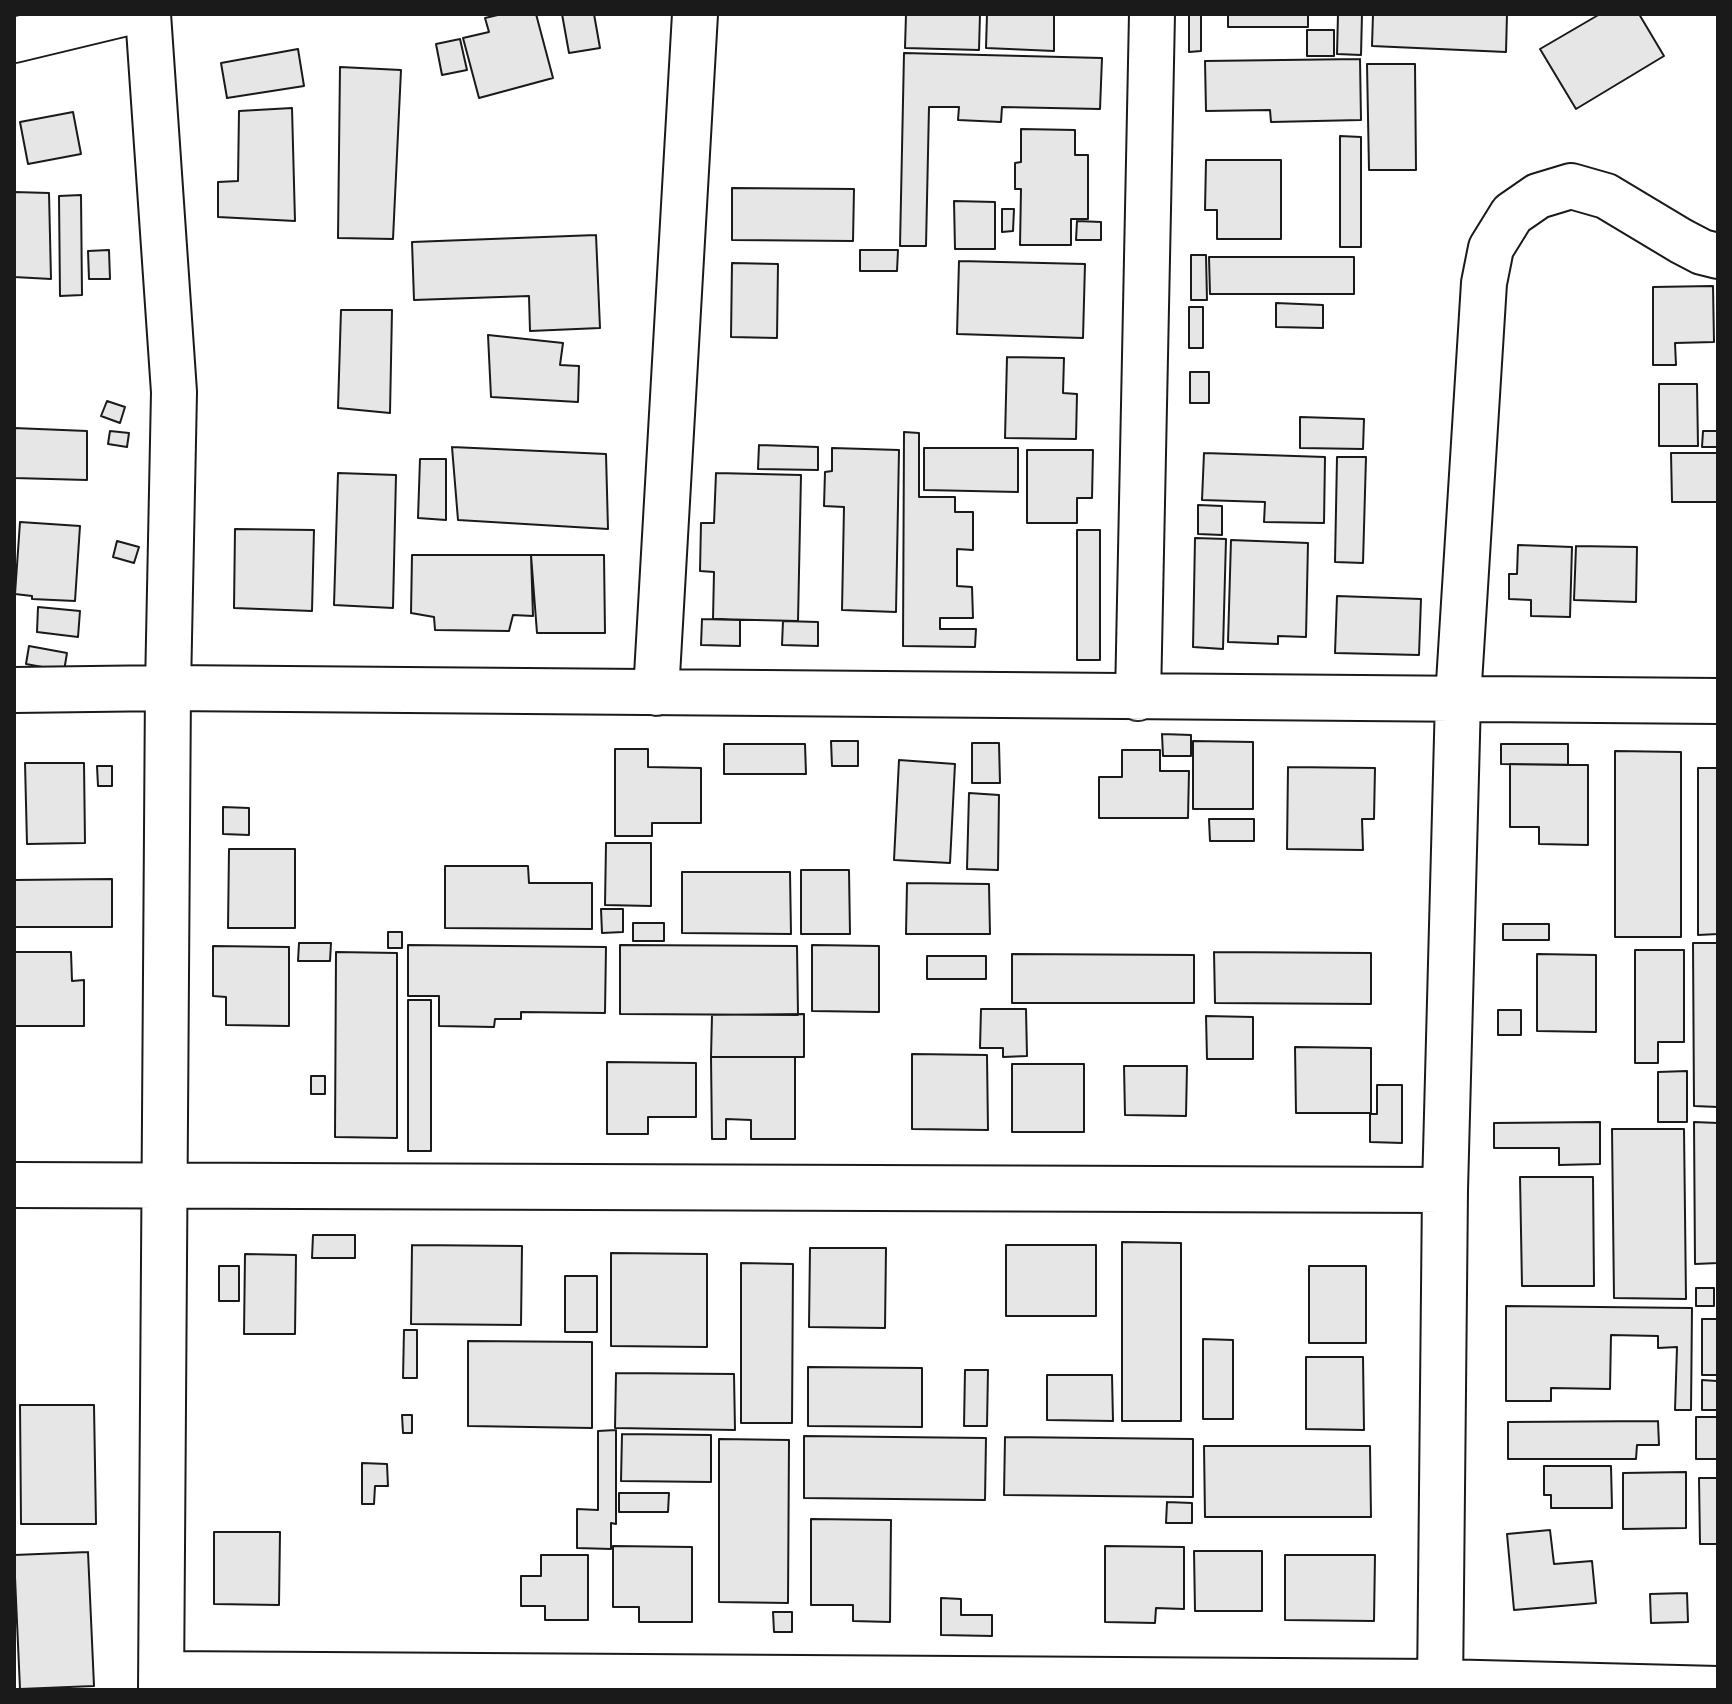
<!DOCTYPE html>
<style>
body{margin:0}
#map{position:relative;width:1732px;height:1704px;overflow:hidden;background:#fff;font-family:"Source Sans 3",sans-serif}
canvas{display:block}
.frame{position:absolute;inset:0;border:16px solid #1a1a1a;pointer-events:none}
</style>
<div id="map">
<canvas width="1732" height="1704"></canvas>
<div class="frame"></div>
</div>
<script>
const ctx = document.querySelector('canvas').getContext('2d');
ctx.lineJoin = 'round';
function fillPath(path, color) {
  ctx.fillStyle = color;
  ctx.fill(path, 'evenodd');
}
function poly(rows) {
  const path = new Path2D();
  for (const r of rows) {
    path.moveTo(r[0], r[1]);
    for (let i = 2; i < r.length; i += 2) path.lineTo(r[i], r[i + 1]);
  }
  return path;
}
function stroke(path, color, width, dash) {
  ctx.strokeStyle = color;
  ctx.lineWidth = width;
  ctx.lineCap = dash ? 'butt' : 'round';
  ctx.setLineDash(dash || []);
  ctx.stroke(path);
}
const building = poly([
 [502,14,536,14,553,78,479,98,463,38,489,32,485,18,502,14],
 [562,14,594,14,600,48,569,53,562,14],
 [906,14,980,14,979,50,905,48,906,14],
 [987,14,1054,14,1054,51,986,48,987,14],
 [1189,14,1201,14,1201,51,1189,52,1189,14],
 [1228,14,1308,14,1308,27,1228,27,1228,14],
 [1338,14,1362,14,1361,55,1337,54,1338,14],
 [1373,14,1507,14,1506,52,1372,46,1373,14],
 [1600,14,1639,14,1664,56,1576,109,1540,49,1600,14],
 [1307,30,1334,30,1334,56,1307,56,1307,30],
 [460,39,467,70,442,75,436,44,460,39],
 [298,49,304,86,227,98,221,63,298,49],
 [904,53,1102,58,1100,109,1002,107,1001,122,958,120,959,107,929,107,926,246,900,246,904,53],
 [1360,59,1361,120,1271,122,1270,110,1206,111,1205,61,1360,59],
 [1367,64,1415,64,1416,170,1369,170,1367,64],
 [340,67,401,70,393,239,338,238,340,67],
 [292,108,295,221,218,217,218,182,238,181,239,111,292,108],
 [73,112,81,154,28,164,20,122,73,112],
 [1021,129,1075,130,1075,155,1088,155,1088,219,1071,219,1071,245,1020,245,1021,189,1015,189,1015,163,1021,162,1021,129],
 [1340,136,1361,137,1361,247,1340,247,1340,136],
 [1206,160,1281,160,1281,239,1217,239,1217,210,1205,210,1206,160],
 [732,188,854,189,853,241,732,240,732,188],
 [14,192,49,193,51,279,14,277,14,192],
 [81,195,82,295,60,296,59,196,81,195],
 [954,201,995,202,995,249,955,249,954,201],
 [1002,209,1014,209,1013,231,1002,232,1002,209],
 [1077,221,1101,222,1101,240,1076,240,1077,221],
 [596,235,600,328,530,331,529,296,414,300,412,242,596,235],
 [109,250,110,279,89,279,88,251,109,250],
 [860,250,898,250,897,271,860,271,860,250],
 [1191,255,1206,255,1207,300,1191,300,1191,255],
 [1209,257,1354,257,1354,294,1210,294,1209,257],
 [959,261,1085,264,1083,338,957,334,959,261],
 [732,263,778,264,777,338,731,337,732,263],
 [1713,286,1714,342,1675,343,1676,365,1653,365,1653,287,1713,286],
 [1276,303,1323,305,1323,328,1276,327,1276,303],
 [1189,307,1203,307,1203,348,1189,348,1189,307],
 [341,310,392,310,390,413,338,408,341,310],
 [488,335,563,343,560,365,579,366,578,402,491,397,488,335],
 [1007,357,1064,358,1063,393,1077,394,1076,439,1005,438,1007,357],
 [1190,372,1209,372,1209,403,1190,403,1190,372],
 [1659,384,1697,384,1698,446,1659,446,1659,384],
 [107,401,125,407,120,423,101,416,107,401],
 [1300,417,1364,419,1363,449,1300,448,1300,417],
 [14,428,87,431,87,480,14,478,14,428],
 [110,431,129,433,127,447,108,444,110,431],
 [1703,431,1718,431,1718,447,1702,447,1703,431],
 [904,432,919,433,919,497,955,497,955,512,973,512,973,550,957,549,957,586,972,587,973,618,940,618,940,629,976,629,975,647,903,646,904,432],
 [759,445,818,447,818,470,758,469,759,445],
 [452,447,606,454,608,529,458,520,452,447],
 [832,448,899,450,896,612,842,610,844,507,824,506,825,472,832,471,832,448],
 [924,448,1018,448,1018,492,924,490,924,448],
 [1027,450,1093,450,1092,498,1077,498,1077,523,1027,523,1027,450],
 [1204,453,1325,457,1324,523,1264,522,1265,502,1202,500,1204,453],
 [1671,453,1718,453,1718,502,1672,502,1671,453],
 [1337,457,1366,457,1363,563,1335,562,1337,457],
 [420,459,446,459,446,520,418,518,420,459],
 [338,473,396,475,393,608,334,605,338,473],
 [716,473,801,475,798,621,713,619,714,572,700,571,701,523,714,523,716,473],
 [1198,505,1222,506,1222,535,1198,534,1198,505],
 [20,522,80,526,75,601,32,599,32,596,15,594,20,522],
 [235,529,314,530,312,611,234,608,235,529],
 [1077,530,1100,530,1100,660,1077,660,1077,530],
 [1195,538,1226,539,1223,649,1193,647,1195,538],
 [1231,540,1308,543,1306,637,1278,636,1278,644,1228,642,1231,540],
 [117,541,139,547,134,563,113,557,117,541],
 [1518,545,1572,547,1570,617,1531,616,1531,600,1509,599,1509,574,1517,574,1518,545],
 [1576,546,1637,547,1636,602,1574,600,1576,546],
 [412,555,531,555,533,616,513,615,509,631,435,630,434,617,411,613,412,555],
 [531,555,604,555,605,633,537,633,531,555],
 [1337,596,1421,599,1419,655,1335,653,1337,596],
 [38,607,80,611,78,637,37,632,38,607],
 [702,619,740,620,740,646,701,645,702,619],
 [783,621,818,622,818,646,782,645,783,621],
 [29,646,67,653,64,671,26,664,29,646],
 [1162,734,1191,735,1191,756,1163,756,1162,734],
 [831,741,858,741,858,766,832,766,831,741],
 [1193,741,1253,742,1253,809,1193,809,1193,741],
 [972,743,999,743,1000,783,972,783,972,743],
 [724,744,805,744,806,774,724,774,724,744],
 [1501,744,1568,744,1568,765,1501,764,1501,744],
 [615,749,648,749,648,767,701,768,701,823,652,823,652,836,615,836,615,749],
 [1122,750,1160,750,1160,771,1189,771,1188,818,1099,818,1099,777,1122,777,1122,750],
 [1615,751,1681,752,1681,937,1615,937,1615,751],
 [899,760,955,764,950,863,894,860,899,760],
 [25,763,84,763,85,843,27,844,25,763],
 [1510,764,1588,765,1588,845,1539,844,1539,827,1510,827,1510,764],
 [97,766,112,766,112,786,98,786,97,766],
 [1288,767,1375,768,1374,819,1362,819,1363,850,1287,849,1288,767],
 [1698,768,1718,768,1718,934,1698,935,1698,768],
 [969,793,999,795,998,870,967,869,969,793],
 [223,807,249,808,249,835,223,834,223,807],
 [1209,819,1254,819,1254,841,1210,841,1209,819],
 [606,843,651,843,651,906,605,905,606,843],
 [229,849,295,849,295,928,228,928,229,849],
 [445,866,528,866,529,883,592,883,592,929,445,928,445,866],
 [801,870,849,870,850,934,801,934,801,870],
 [682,872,790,872,791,934,682,933,682,872],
 [112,879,112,927,14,927,14,880,112,879],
 [907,883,989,884,990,934,906,934,907,883],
 [601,909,623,909,623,932,602,933,601,909],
 [633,923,664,923,664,941,633,941,633,923],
 [1503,924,1549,924,1549,940,1503,940,1503,924],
 [388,932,402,932,402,948,388,948,388,932],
 [299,943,331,943,330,961,298,961,299,943],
 [1693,943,1718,943,1718,1107,1694,1106,1693,943],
 [408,945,606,947,605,1013,521,1012,521,1019,495,1019,494,1027,439,1026,439,996,408,996,408,945],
 [620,945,797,946,798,1015,620,1014,620,945],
 [812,945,879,946,879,1012,812,1011,812,945],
 [213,946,289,947,289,1026,226,1025,226,997,213,996,213,946],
 [1635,950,1684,950,1684,1042,1658,1042,1658,1063,1635,1063,1635,950],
 [14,952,71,952,72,981,84,980,84,1026,14,1026,14,952],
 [336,952,397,953,397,1138,335,1137,336,952],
 [1214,952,1371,953,1371,1004,1215,1003,1214,952],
 [1012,954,1194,955,1194,1003,1012,1003,1012,954],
 [1537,954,1596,955,1596,1032,1537,1031,1537,954],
 [927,956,986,956,986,979,927,979,927,956],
 [408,1000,431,1000,431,1151,408,1151,408,1000],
 [981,1009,1026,1009,1027,1056,1003,1057,1003,1048,980,1048,981,1009],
 [1498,1010,1521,1010,1521,1035,1498,1035,1498,1010],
 [804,1014,804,1057,711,1057,712,1015,804,1014],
 [1206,1016,1253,1017,1253,1059,1207,1059,1206,1016],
 [1295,1047,1371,1048,1371,1113,1296,1113,1295,1047],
 [912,1054,987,1055,988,1130,912,1129,912,1054],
 [711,1057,795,1057,795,1139,751,1139,751,1120,726,1119,726,1139,712,1139,711,1057],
 [607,1062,696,1063,696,1117,648,1117,648,1134,607,1134,607,1062],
 [1012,1064,1084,1064,1084,1132,1012,1132,1012,1064],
 [1124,1066,1187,1066,1186,1116,1125,1115,1124,1066],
 [1687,1071,1687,1122,1658,1122,1658,1072,1687,1071],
 [311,1076,325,1076,325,1094,311,1094,311,1076],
 [1377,1085,1402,1085,1402,1143,1370,1142,1370,1114,1377,1114,1377,1085],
 [1600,1122,1600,1164,1559,1165,1559,1148,1494,1148,1494,1123,1600,1122],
 [1694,1122,1718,1123,1718,1263,1695,1264,1694,1122],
 [1612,1129,1684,1129,1686,1299,1614,1298,1612,1129],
 [1520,1177,1593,1177,1594,1286,1522,1286,1520,1177],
 [313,1235,355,1235,355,1258,312,1258,313,1235],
 [1122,1242,1181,1243,1181,1421,1122,1421,1122,1242],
 [412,1245,522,1246,521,1325,411,1324,412,1245],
 [1006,1245,1096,1245,1096,1316,1006,1316,1006,1245],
 [810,1248,886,1248,885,1328,809,1327,810,1248],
 [611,1253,707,1254,707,1347,611,1346,611,1253],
 [245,1254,296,1255,295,1334,244,1334,245,1254],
 [741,1263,793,1264,792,1423,741,1423,741,1263],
 [219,1266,239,1266,239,1301,219,1301,219,1266],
 [1309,1266,1366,1266,1366,1343,1309,1343,1309,1266],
 [565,1276,597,1276,597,1332,565,1332,565,1276],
 [1696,1288,1714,1288,1714,1306,1696,1306,1696,1288],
 [1506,1306,1692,1308,1691,1410,1675,1410,1677,1347,1658,1348,1658,1336,1611,1335,1610,1389,1551,1388,1551,1401,1506,1401,1506,1306],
 [1702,1319,1718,1319,1718,1375,1702,1375,1702,1319],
 [404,1330,417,1330,417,1378,403,1378,404,1330],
 [1203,1339,1233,1340,1233,1419,1203,1419,1203,1339],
 [468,1341,592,1342,592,1428,468,1426,468,1341],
 [1306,1357,1363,1357,1364,1430,1306,1429,1306,1357],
 [808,1367,922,1368,922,1427,808,1426,808,1367],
 [965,1370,988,1370,987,1426,964,1426,965,1370],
 [616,1373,734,1374,735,1430,615,1428,616,1373],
 [1047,1375,1112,1375,1113,1421,1047,1420,1047,1375],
 [1702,1380,1717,1381,1717,1410,1702,1410,1702,1380],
 [20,1405,94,1405,96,1524,21,1524,20,1405],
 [402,1415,412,1415,412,1433,403,1433,402,1415],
 [1696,1417,1718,1417,1718,1459,1696,1459,1696,1417],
 [1658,1421,1659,1445,1637,1445,1636,1459,1508,1459,1508,1422,1658,1421],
 [616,1430,616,1524,611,1523,611,1549,577,1548,577,1509,598,1510,598,1431,616,1430],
 [622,1434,711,1435,711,1482,621,1481,622,1434],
 [804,1436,986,1438,985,1500,804,1498,804,1436],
 [1005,1437,1193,1439,1193,1497,1004,1495,1005,1437],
 [719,1439,789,1440,788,1603,719,1602,719,1439],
 [1204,1446,1370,1446,1371,1517,1205,1517,1204,1446],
 [362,1463,387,1464,388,1486,375,1486,374,1504,362,1504,362,1463],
 [1544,1466,1611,1466,1612,1508,1551,1508,1551,1495,1544,1495,1544,1466],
 [1686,1472,1686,1528,1623,1529,1623,1473,1686,1472],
 [1699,1478,1718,1478,1718,1544,1700,1544,1699,1478],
 [619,1493,669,1493,668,1512,619,1512,619,1493],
 [1167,1502,1192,1503,1192,1523,1166,1523,1167,1502],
 [811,1519,891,1520,890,1622,853,1621,853,1605,811,1605,811,1519],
 [1550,1530,1554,1564,1592,1561,1596,1603,1514,1610,1507,1534,1550,1530],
 [214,1532,280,1532,279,1605,214,1604,214,1532],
 [613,1546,692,1547,692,1622,639,1622,639,1607,613,1607,613,1546],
 [1105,1546,1184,1547,1184,1609,1156,1608,1155,1623,1105,1622,1105,1546],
 [1194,1551,1262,1551,1262,1611,1195,1611,1194,1551],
 [88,1552,94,1686,20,1689,14,1555,88,1552],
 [541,1555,588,1555,588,1620,545,1620,545,1606,521,1606,521,1576,541,1576,541,1555],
 [1285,1555,1375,1555,1374,1621,1285,1620,1285,1555],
 [1687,1593,1688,1622,1651,1623,1650,1594,1687,1593],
 [941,1598,961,1599,961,1615,992,1615,992,1636,941,1635,941,1598],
 [773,1612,792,1612,792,1632,774,1632,773,1612]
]);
fillPath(building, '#e6e6e6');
stroke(building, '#1a1a1a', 2);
const minor = poly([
 [148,14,174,392,168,688,161,1690],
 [14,40,122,14],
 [14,690,168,688,1718,701],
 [656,693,695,14],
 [1138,698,1152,14],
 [14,1185,1445,1190],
 [162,1674,1440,1682,1718,1689],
 [1440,1690,1445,1190,1458,699,1484,283,1491,248,1512,214,1538,196,1571,186,1606,196,1681,241,1702,252,1718,256]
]);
stroke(minor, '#1a1a1a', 48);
stroke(minor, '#fff', 44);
</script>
